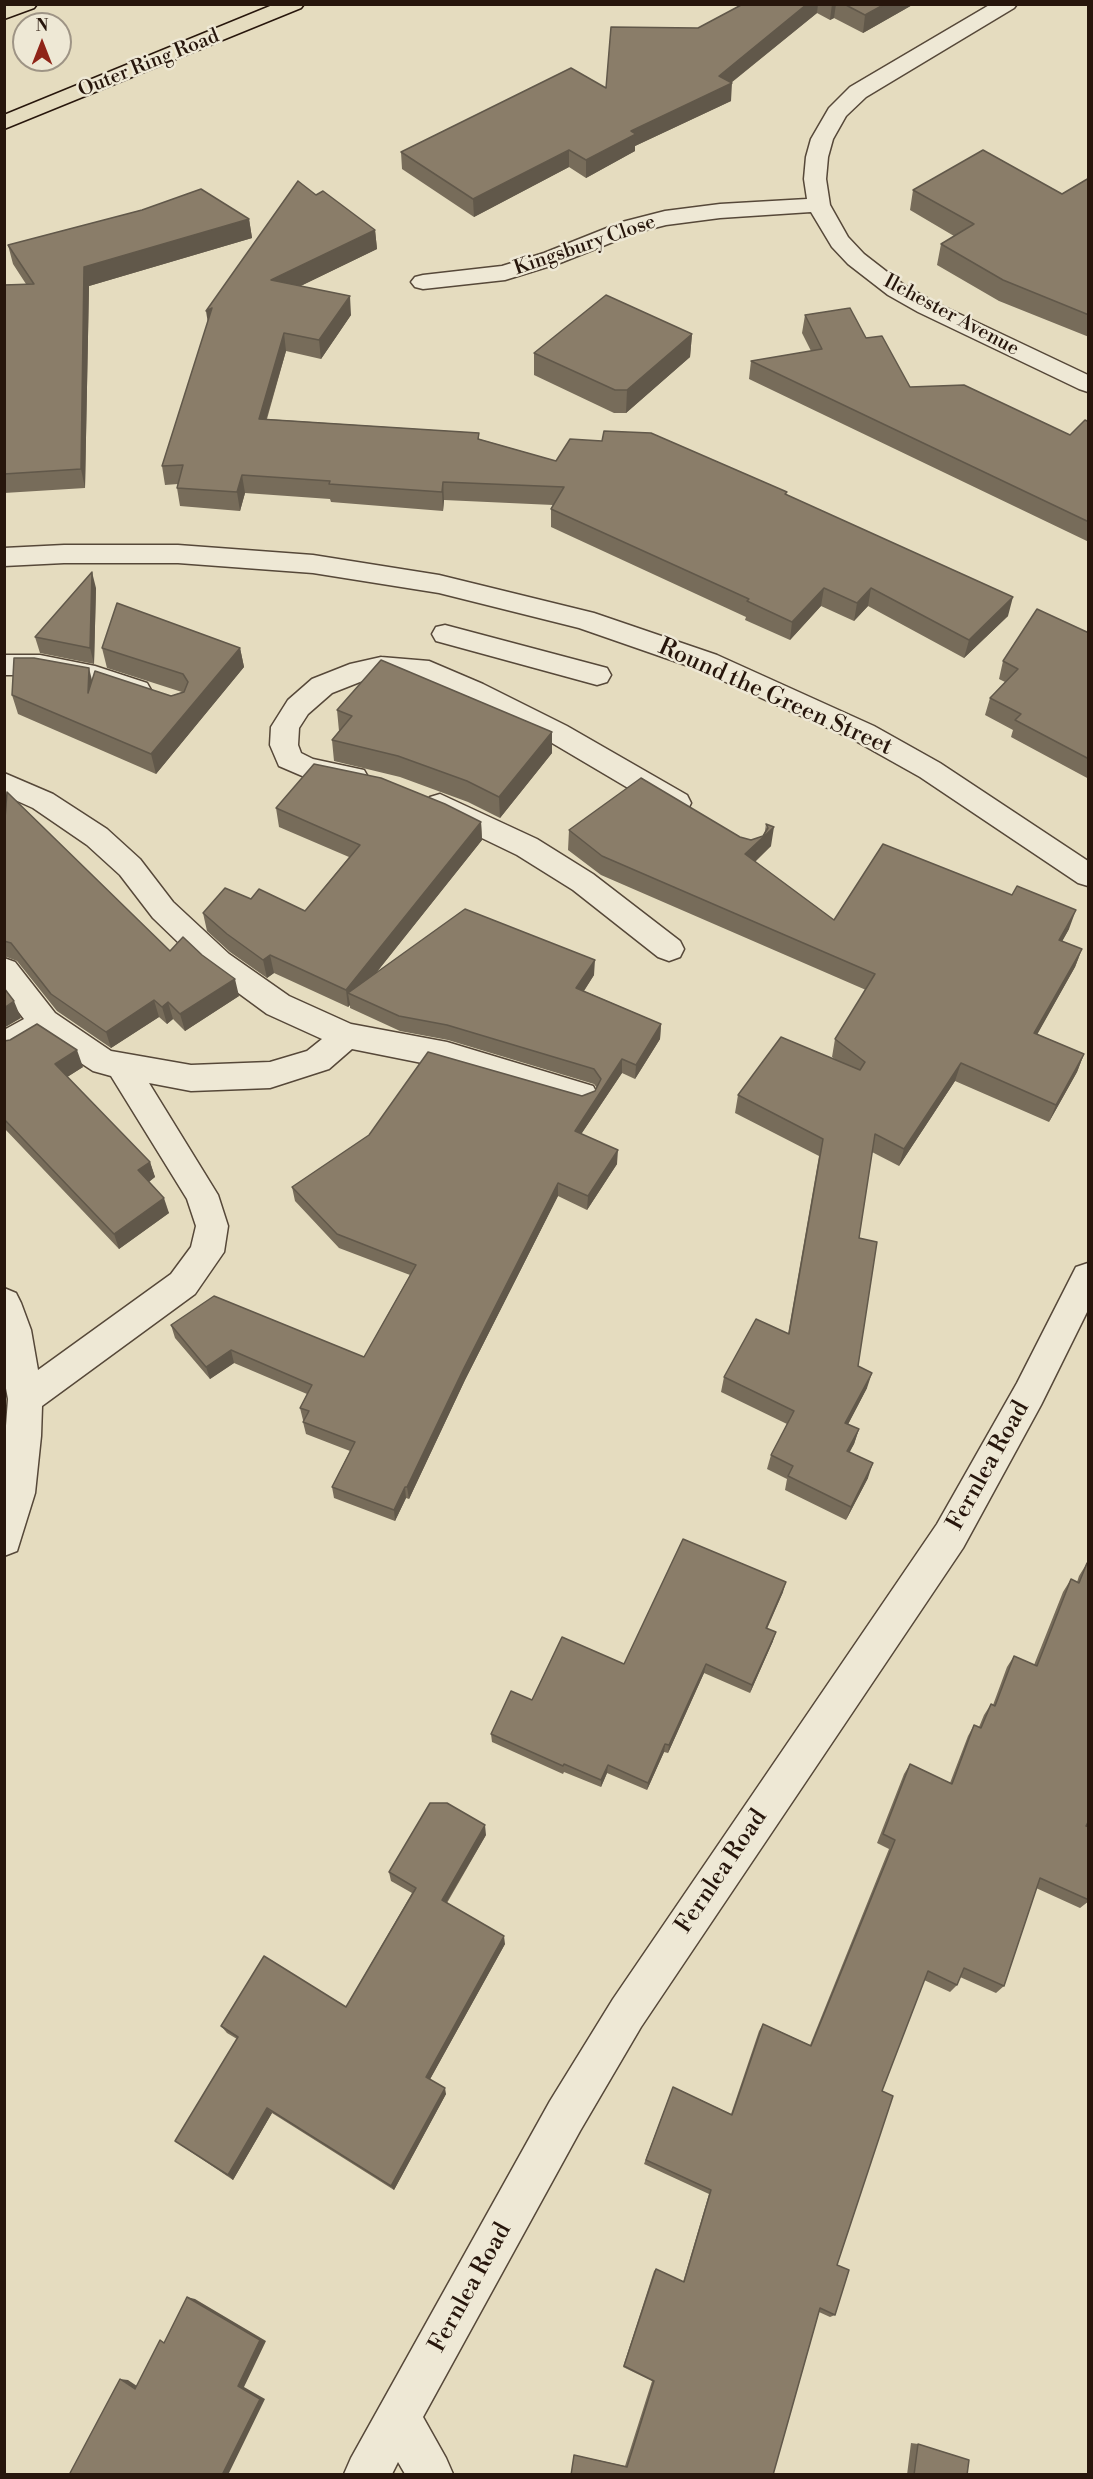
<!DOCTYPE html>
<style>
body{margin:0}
#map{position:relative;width:1093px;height:2479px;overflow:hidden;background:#e5dcbf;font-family:"Libre Bodoni",serif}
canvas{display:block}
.frame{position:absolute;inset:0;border:6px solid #27160c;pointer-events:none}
.north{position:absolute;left:12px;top:12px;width:60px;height:60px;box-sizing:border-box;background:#eee8d5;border:2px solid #9e9485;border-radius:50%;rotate:0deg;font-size:16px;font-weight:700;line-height:24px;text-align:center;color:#27160c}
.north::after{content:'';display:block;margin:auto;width:21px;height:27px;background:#8f2418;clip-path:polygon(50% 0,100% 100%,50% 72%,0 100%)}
</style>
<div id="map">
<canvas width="1093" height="2479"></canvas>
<div class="frame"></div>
<div class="north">N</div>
</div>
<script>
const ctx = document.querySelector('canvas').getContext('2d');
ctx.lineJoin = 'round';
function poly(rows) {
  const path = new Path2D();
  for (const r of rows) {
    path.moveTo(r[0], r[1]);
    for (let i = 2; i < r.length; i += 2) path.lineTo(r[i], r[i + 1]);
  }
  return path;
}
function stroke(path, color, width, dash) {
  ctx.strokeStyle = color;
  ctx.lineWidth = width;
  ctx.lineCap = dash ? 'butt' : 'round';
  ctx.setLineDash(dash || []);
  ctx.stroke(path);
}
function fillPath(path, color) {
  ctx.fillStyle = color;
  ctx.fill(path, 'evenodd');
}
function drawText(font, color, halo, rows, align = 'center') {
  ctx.font = font + ' "Libre Bodoni",serif';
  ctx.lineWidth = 5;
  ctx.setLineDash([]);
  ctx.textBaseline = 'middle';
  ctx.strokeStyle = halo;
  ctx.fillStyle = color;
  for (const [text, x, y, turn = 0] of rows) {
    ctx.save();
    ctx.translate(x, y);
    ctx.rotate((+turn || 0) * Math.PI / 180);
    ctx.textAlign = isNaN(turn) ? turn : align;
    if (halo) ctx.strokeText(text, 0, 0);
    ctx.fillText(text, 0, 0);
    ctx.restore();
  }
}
const minor = poly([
 [991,4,1017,4,1014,8,866,97,846,116,833,139,828,157,826,179,830,205,848,237,864,254,904,285,934,302,1088,375,1088,392,1079,389,918,312,888,295,848,264,832,247,811,212,720,218,666,225,638,232,560,263,505,280,423,289,415,287,411,282,415,277,423,275,502,266,544,253,622,222,665,211,720,204,807,199,804,179,806,157,811,139,829,108,850,87,991,4],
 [64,545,178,545,313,555,439,575,594,613,717,655,874,726,940,763,1088,861,1088,886,1078,883,920,777,854,740,697,669,579,628,439,593,313,573,178,563,64,563,4,566,4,548,64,545],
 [445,625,607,668,611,675,607,682,597,685,436,641,432,634,436,627,445,625],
 [4,655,40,655,95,666,147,683,151,690,147,697,137,700,92,685,40,675,4,675,4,655],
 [381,657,429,661,483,684,567,726,687,795,691,803,687,811,677,814,667,811,547,740,425,680,381,677,365,680,332,693,308,714,299,728,298,745,301,753,313,759,364,770,368,777,364,784,354,787,307,778,279,766,270,745,271,727,288,700,312,679,350,664,381,657],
 [4,773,53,794,107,829,140,859,173,902,229,954,289,996,351,1024,447,1042,593,1086,598,1095,593,1104,582,1108,447,1068,352,1049,329,1069,270,1088,191,1091,149,1083,218,1195,228,1226,224,1252,195,1294,42,1406,41,1436,35,1493,17,1551,4,1556,4,1452,8,1399,4,1378,4,1288,16,1293,21,1303,31,1330,38,1370,171,1274,191,1247,196,1226,187,1199,111,1076,93,1071,43,1038,15,1055,4,1058,4,1030,24,1019,4,993,4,958,15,962,55,1013,111,1051,191,1065,270,1062,307,1051,322,1039,267,1014,207,970,153,918,120,875,87,845,33,808,4,795,4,773],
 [440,794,537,839,593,874,680,941,684,949,680,957,669,961,658,957,573,890,517,855,430,813,426,805,430,797,440,794],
 [1088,1263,1088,1310,1041,1405,963,1548,641,2027,580,2131,423,2417,446,2458,453,2474,405,2474,398,2462,392,2474,344,2474,351,2458,550,2101,613,1999,937,1524,1017,1383,1076,1267,1088,1263]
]);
const highway = poly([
 [7,4,37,4,34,8,4,19,4,6,7,4],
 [275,4,304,4,301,8,4,129,4,115,275,4]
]);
stroke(minor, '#564839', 3);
stroke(highway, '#27160c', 3);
fillPath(minor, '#eee8d5');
fillPath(highway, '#e5dcbf');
fillPath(poly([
 [743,4,914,4,863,33,834,18,830,20,817,13,731,83,731,101,635,146,635,151,586,178,569,167,474,217,402,169,401,152,606,88,698,28],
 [1089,178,1089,337,999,301,937,265,941,244,954,236,910,210,913,190,1062,194],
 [316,195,375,230,377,249,300,286,351,315,321,359,286,351,267,419,479,433,479,439,556,461,786,494,1008,616,964,658,868,606,854,621,821,606,790,640,745,620,746,617,551,527,551,509,553,505,444,500,443,511,331,502,330,499,245,493,240,511,180,506,177,488,178,484,165,485,162,466],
 [142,210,249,219,252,238,89,286,85,488,4,493,4,285,26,284,13,264,8,245],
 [805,315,866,338,910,387,1070,435,1089,422,1089,542,749,379,751,361,811,351,802,333],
 [692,334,690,357,626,413,614,413,534,375,534,353],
 [96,588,94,664,40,653,35,637],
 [1089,633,1089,779,1011,737,1013,730,985,715,990,698,1005,682,999,679,1003,661],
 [102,648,240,648,244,667,156,774,18,714,12,695,92,681,171,696,182,692,107,668],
 [337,710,552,732,552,753,500,818,468,802,400,777,334,761,332,740,339,731],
 [276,808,481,822,482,840,375,974,594,975,584,991,661,1024,660,1039,635,1079,622,1073,581,1134,617,1164,587,1210,558,1196,465,1380,409,1499,406,1498,395,1521,334,1498,332,1487,350,1451,306,1434,303,1422,304,1420,303,1420,300,1408,307,1394,234,1363,210,1379,175,1338,171,1325,364,1357,410,1275,339,1248,295,1201,292,1187,582,1096,595,1091,597,1088,594,1084,448,1040,400,1031,350,1008,350,1005,348,1007,274,973,267,978,230,952,207,931,203,913,251,899,305,911,349,857,279,827],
 [766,824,771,846,755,862,834,920,1069,929,1062,941,1082,949,1075,967,1037,1034,1084,1054,1077,1072,1049,1122,955,1081,899,1166,872,1152,859,1238,858,1366,867,1388,848,1424,859,1429,854,1444,849,1452,868,1478,846,1520,785,1490,787,1479,767,1469,771,1455,787,1424,721,1392,724,1377,788,1334,819,1156,735,1113,738,1095,836,1060,832,1057,835,1039,866,990,601,875,568,850,569,830,740,837,751,840,763,836,765,831],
 [4,832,170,951,239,996,185,1031,173,1019,167,1024,159,1017,111,1048,57,1011,17,961,4,956],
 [4,1041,83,1067,67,1077,150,1162,155,1177,149,1182,169,1213,119,1249,4,1128],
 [1087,1563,1086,1826,1089,1827,1089,1901,1080,1908,1036,1888,1004,1986,996,1993,960,1977,957,1985,950,1992,924,1980,882,2091,837,2265,835,2315,830,2317,819,2312,773,2475,571,2475,574,2455,625,2466,652,2381,623,2367,654,2271,656,2269,683,2282,709,2194,644,2164,673,2087,731,2114,759,2031,763,2024,810,2045,889,1849,877,1843,904,1774,910,1764,950,1783,968,1736,974,1725,979,1727,984,1715,991,1704,993,1705,1007,1667,1014,1656,1034,1665,1063,1592,1071,1579,1077,1582,1079,1576],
 [783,1592,767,1629,773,1641,750,1693,704,1673,668,1753,664,1752,647,1790,607,1773,601,1787,564,1772,563,1774,492,1742,491,1734,532,1700,624,1664],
 [486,1835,447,1903,505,1944,430,2079,446,2094,394,2190,272,2113,233,2180,175,2141,237,2039,227,2033,221,2026,346,2007,412,1893,391,1881,389,1872],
 [911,2443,918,2444,967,2475,907,2475]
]), '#776c5a');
fillPath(poly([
 [807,4,818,4,817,13,728,85,732,83,731,101,635,146,635,151,586,178,586,160,719,76],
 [832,4,836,4,834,18,830,20],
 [885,4,914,4,863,33,865,15],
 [569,150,569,167,474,217,473,199],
 [249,219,252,238,89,286,85,488,81,469,84,267],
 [375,230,377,249,274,299,271,280],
 [350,296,351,315,321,359,319,340],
 [212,308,209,330,206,311],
 [284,333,286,351,261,437,259,419],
 [692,334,690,357,626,413,627,390],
 [242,475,245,493,240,511,237,492],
 [443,482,444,500,443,511,442,492],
 [92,572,96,588,94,664,90,648],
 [824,588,821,606,790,640,792,622],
 [871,588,868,606,854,621,857,603],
 [1013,597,1008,616,964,658,969,640],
 [240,648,244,667,156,774,151,754],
 [89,668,94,688,88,693],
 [552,732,552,753,500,818,499,797],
 [481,822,482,840,357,997,348,993,350,1005,348,1007,346,990],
 [774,827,771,846,743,873,745,854],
 [1076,910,1069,929,1053,958,1059,940],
 [1082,949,1075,967,1028,1051,1034,1033],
 [270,955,274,973,267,978,263,960],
 [595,960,594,975,576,1003,576,988],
 [235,979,239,996,185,1031,180,1014],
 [154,1000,159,1017,111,1048,106,1032],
 [14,1001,21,1018,4,1028,4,1008],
 [168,1002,173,1019,167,1024,162,1007],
 [661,1024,660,1039,635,1079,636,1065],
 [77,1050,83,1067,61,1081,55,1064],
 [1084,1054,1077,1072,1049,1122,1056,1105],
 [622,1059,622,1073,574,1145,575,1131],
 [961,1063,955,1081,899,1166,904,1149],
 [618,1150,617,1164,587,1210,588,1196],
 [150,1162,155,1177,143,1186,138,1170],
 [558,1183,558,1196,465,1380,409,1499,407,1487,464,1368],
 [164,1198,169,1213,119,1249,114,1234],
 [231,1350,234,1363,210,1379,206,1367],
 [872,1373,867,1388,841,1438,845,1423],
 [859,1429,854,1444,843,1465,847,1451],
 [873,1463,868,1478,846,1520,851,1507],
 [405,1487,406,1498,395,1521,394,1510],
 [786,1582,783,1592,763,1637,766,1628],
 [776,1632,773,1641,750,1693,752,1685],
 [706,1664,704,1673,668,1753,669,1745],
 [665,1744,664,1752,647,1790,648,1783],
 [608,1765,607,1773,601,1787,601,1780],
 [485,1825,486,1835,443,1908,442,1900],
 [504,1936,505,1944,428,2083,426,2077],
 [445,2088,446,2094,394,2190,391,2186],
 [267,2108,272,2113,233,2180,228,2175],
 [187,2297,195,2299,266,2341,244,2387,265,2399,228,2475,222,2475,238,2386],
 [120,2379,128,2380,143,2390,135,2389]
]), '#61584a');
const building = poly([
 [743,4,807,4,719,76,732,83,631,131,636,134,586,160,569,150,473,199,401,152,571,68,606,88,611,27,698,28,743,4],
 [844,4,885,4,865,15,844,4],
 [983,150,1062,194,1089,178,1089,315,1003,280,941,244,974,224,913,190,983,150],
 [298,181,316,195,323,191,375,230,271,280,350,296,319,340,284,333,259,419,479,433,478,439,556,461,570,439,602,441,604,431,651,433,787,492,785,494,1013,597,969,640,871,588,857,603,824,588,792,622,747,601,749,599,551,509,564,487,443,482,442,492,329,484,330,481,242,475,237,492,177,488,183,465,162,466,212,308,206,311,298,181],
 [201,189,249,219,84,267,81,469,4,474,4,285,34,284,8,245,142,210,201,189],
 [606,295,692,334,627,390,615,390,534,353,606,295],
 [850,308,866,338,882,336,910,387,964,385,1070,435,1085,420,1089,422,1089,522,751,361,822,349,805,315,850,308],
 [92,572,90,648,35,637,92,572],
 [117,603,240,648,151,754,12,695,14,658,34,658,89,668,88,693,95,671,171,696,184,692,188,682,183,674,102,648,117,603],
 [1037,609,1089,633,1089,759,1015,720,1021,714,990,698,1018,669,1003,661,1037,609],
 [381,660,552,732,499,797,467,781,398,756,332,740,352,716,337,710,381,660],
 [314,764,381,778,445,804,481,822,346,990,270,955,263,960,227,934,203,913,225,888,251,899,259,889,305,911,360,845,276,808,314,764],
 [641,778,740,837,751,840,763,836,768,828,766,824,774,827,745,854,834,920,883,844,1012,895,1017,886,1076,910,1059,940,1082,949,1034,1033,1084,1054,1056,1105,961,1063,904,1149,875,1134,859,1238,877,1242,858,1366,872,1373,845,1423,859,1429,847,1451,873,1463,851,1507,788,1476,793,1466,771,1455,794,1411,724,1377,756,1319,789,1334,823,1139,738,1095,781,1037,860,1070,865,1062,835,1039,875,974,602,856,569,830,641,778],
 [7,792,170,951,183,937,202,955,235,979,180,1014,168,1002,162,1007,154,1000,106,1032,51,994,11,943,4,941,4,832,7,792],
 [465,909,595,960,576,988,661,1024,636,1065,622,1059,575,1131,618,1150,588,1196,558,1183,464,1368,407,1487,405,1487,394,1510,332,1487,355,1442,303,1422,309,1411,300,1408,312,1385,231,1350,206,1367,171,1325,214,1296,364,1357,416,1265,337,1234,292,1187,369,1135,428,1052,582,1096,595,1091,601,1079,594,1069,447,1025,399,1016,348,993,465,909],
 [4,988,14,1001,4,1008,4,988],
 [37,1024,77,1050,55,1064,150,1162,138,1170,164,1198,114,1234,4,1119,4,1041,10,1040,37,1024],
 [683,1539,786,1582,766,1628,776,1632,752,1685,706,1664,669,1745,665,1744,648,1783,608,1765,601,1780,564,1764,563,1766,491,1734,511,1691,532,1700,562,1637,624,1664,683,1539],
 [1087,1563,1089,1564,1089,1820,1086,1826,1089,1827,1089,1900,1040,1878,1004,1986,964,1968,957,1985,928,1971,882,2091,893,2096,837,2265,849,2270,835,2315,820,2308,773,2475,571,2475,574,2455,627,2467,654,2381,624,2366,656,2269,684,2282,711,2190,646,2160,673,2087,732,2115,763,2024,811,2046,895,1840,883,1834,910,1764,952,1784,974,1725,981,1728,991,1704,995,1706,1014,1656,1037,1666,1071,1579,1079,1583,1087,1563],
 [430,1803,447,1803,485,1825,442,1900,504,1936,426,2077,445,2088,391,2186,267,2108,228,2175,175,2141,238,2037,221,2026,264,1956,346,2007,416,1888,389,1872,430,1803],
 [187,2297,260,2340,238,2386,260,2399,222,2475,69,2475,120,2379,135,2389,160,2340,164,2343,187,2297],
 [918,2444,969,2460,967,2475,914,2475,918,2444]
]);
fillPath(building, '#8a7d69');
stroke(building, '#61584a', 1.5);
drawText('20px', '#27160c', '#eee8d5', [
 ["Outer Ring Road",149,64,-22],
 ["Kingsbury Close",585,246,-19],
 ["Ilchester Avenue",951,316,28]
]);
drawText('24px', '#27160c', '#eee8d5', [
 ["Round the Green Street",775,698,24],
 ["Fernlea Road",989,1466,-61],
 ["Fernlea Road",722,1872,-56],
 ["Fernlea Road",471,2288,-61]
]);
</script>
